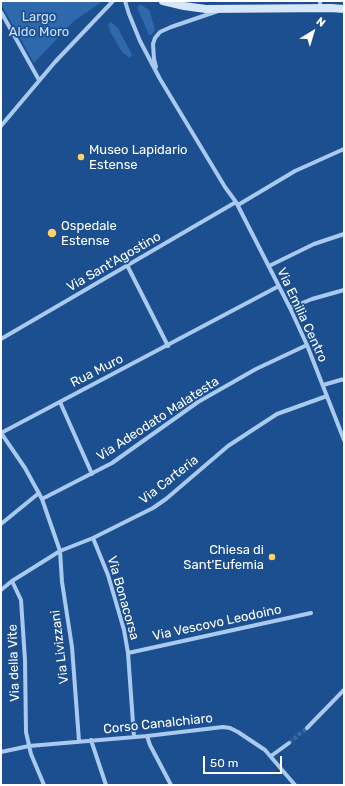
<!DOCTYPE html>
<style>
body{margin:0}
#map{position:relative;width:345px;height:786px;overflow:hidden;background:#1b4f8f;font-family:Rubik,sans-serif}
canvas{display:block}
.frame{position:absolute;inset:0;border:2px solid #fff;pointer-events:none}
.north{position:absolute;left:293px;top:12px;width:40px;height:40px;-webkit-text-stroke:3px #1b4f8f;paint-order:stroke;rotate:38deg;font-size:11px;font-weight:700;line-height:16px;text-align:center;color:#fff}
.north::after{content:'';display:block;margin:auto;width:14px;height:18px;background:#fff;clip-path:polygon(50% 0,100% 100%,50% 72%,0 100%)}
.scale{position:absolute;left:203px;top:756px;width:79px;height:18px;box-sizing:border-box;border:2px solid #fff;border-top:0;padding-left:5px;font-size:12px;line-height:14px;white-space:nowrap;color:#fff;-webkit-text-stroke:3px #1b4f8f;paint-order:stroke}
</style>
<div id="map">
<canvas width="345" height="786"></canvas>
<div class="frame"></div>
<div class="north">N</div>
<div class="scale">50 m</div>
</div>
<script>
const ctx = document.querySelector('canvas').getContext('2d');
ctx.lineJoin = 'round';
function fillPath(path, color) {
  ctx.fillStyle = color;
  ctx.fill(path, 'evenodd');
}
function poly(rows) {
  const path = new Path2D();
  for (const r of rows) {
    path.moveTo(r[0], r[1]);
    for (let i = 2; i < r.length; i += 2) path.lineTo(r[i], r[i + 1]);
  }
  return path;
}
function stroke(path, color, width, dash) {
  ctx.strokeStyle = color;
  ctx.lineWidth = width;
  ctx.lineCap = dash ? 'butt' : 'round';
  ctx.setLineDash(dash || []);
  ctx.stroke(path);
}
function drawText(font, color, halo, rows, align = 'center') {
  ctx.font = font + ' Rubik,sans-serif';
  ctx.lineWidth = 3.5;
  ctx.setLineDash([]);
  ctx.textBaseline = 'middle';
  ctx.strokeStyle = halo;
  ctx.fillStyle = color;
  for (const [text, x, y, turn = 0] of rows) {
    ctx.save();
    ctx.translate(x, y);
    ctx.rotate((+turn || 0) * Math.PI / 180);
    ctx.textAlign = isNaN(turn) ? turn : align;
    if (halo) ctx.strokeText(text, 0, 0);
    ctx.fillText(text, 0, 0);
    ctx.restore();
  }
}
fillPath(poly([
 [1,1,103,1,74,21,34,63,1,4],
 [140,4,149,10,155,28,154,32,151,35,149,35,137,7],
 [111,22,118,28,132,55,130,58,122,52,111,33,108,25]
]), '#2e69ad');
stroke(poly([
 [289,743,307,728]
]), '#3d69a0', 4, [4, 2]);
stroke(poly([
 [125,1,129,14,140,41,160,79,225,187,236,202,290,308,307,345,344,440],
 [320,1,320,8],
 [1,12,39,80],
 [156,67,154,59,153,44,155,38,160,32,171,27,218,11],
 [1,126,55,62,113,1],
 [238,205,295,171,344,149],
 [127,265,168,346],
 [269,266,314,244,344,234],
 [290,308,312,299,344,290],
 [1,339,236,202],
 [323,385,344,379],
 [60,402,92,474],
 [42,499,112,463,198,402,256,369,307,345],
 [1,524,39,493],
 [93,538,108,575,124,630,128,653,134,737],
 [12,581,21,600,25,660,26,732,31,754,44,785],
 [1,590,12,581,60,551,93,538,153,508,166,499,228,446,277,414,327,396],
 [128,653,311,613],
 [307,728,344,690],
 [147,736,150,745,171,785],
 [91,740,106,785],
 [79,741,72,647,62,582,60,551,42,499,25,468,1,433,279,286],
 [1,752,29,746,147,736,223,727,230,728,238,732,265,750,295,785],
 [271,756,289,743]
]), '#a9c9ee', 4);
stroke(poly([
 [163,1,184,6,206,9,331,8,344,9]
]), '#d6e6fa', 8);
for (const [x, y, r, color] of [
 [81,157,4,"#ffd166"],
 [52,233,5,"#ffd166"],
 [272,557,4,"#ffd166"]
]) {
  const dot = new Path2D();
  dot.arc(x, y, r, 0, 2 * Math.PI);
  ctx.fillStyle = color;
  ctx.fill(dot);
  stroke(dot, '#1b4f8f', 1.5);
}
drawText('13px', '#cfe3fa', '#1b4f8f', [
 ["Largo",39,17],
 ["Aldo Moro",39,32]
]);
drawText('13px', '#fff', '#1b4f8f', [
 ["Museo Lapidario",89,150],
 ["Estense",89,165],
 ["Ospedale",61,226],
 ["Estense",61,241],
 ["Chiesa di",264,550,"right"],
 ["Sant'Eufemia",264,565,"right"]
], 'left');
drawText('13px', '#fff', '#1b4f8f', [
 ["Via Sant'Agostino",114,262,-30],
 ["Via Emilia Centro",302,315,65],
 ["Rua Muro",97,371,-27],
 ["Via Adeodato Malatesta",158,419,-33],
 ["Via Carteria",169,480,-38],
 ["Via Bonacorsa",123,598,74],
 ["Via Vescovo Leodoino",217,623,-12],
 ["Via Livizzani",60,647,-97],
 ["Via della Vite",14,663,-92],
 ["Corso Canalchiaro",158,724,-6]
]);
</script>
